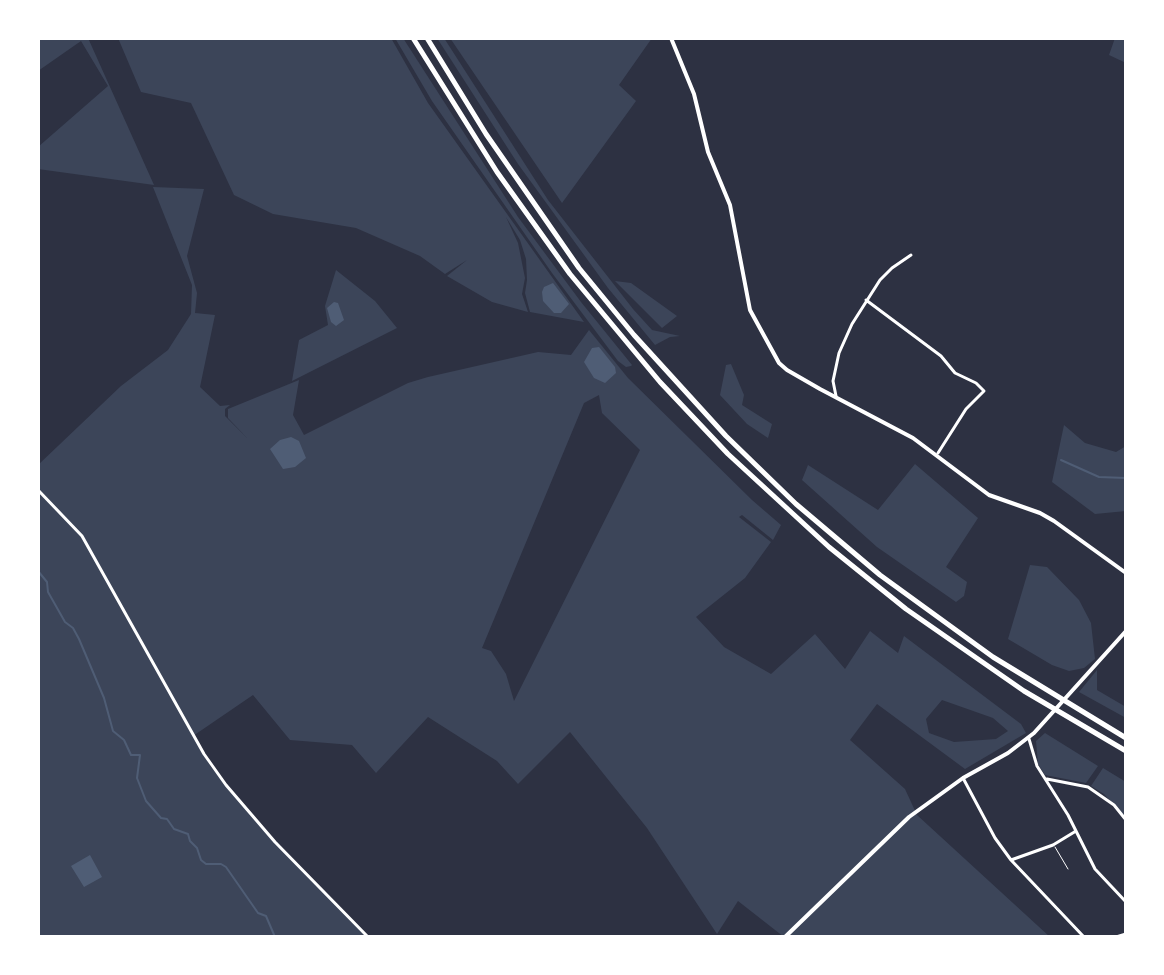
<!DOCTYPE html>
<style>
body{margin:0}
#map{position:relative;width:1164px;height:975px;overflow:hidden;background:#2d3142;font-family:Raleway,sans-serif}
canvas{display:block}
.frame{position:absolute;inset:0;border:40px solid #fff;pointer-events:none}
</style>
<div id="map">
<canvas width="1164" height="975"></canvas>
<div class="frame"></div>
</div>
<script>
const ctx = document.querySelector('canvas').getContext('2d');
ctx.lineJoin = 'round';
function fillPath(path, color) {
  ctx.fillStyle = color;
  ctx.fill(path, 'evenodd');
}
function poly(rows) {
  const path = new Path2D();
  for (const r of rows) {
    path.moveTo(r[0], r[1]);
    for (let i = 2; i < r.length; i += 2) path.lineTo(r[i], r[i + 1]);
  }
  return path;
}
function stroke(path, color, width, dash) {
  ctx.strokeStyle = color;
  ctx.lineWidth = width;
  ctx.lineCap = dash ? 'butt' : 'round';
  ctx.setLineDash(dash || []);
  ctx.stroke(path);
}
fillPath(poly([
 [38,38,88,38,154,185,38,169,38,147,108,86,81,41,38,71],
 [118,38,391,38,428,103,584,322,530,312,525,293,527,280,526,259,520,240,506,217,518,243,525,278,522,294,528,312,492,302,447,276,467,260,445,274,420,256,356,228,273,214,234,195,191,103,141,92],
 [395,38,403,38,518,217,581,302,632,365,631,366,626,367,618,361,552,273,432,101],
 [437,38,444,38,548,200,633,309,652,330,680,336,670,337,655,345,608,288,518,164],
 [450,38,652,38,619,85,636,101,562,203],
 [1115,38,1126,38,1126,63,1109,55],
 [153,187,204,189,187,256,197,293,195,313,215,315,200,387,220,406,230,405,225,409,225,416,248,439,228,418,228,409,299,380,293,415,304,435,408,383,428,377,538,352,571,355,589,330,628,378,752,500,781,525,773,540,742,515,739,517,771,542,745,578,696,617,724,647,771,674,815,634,845,669,870,631,898,653,904,636,1021,724,1026,733,965,769,877,704,850,740,905,789,917,815,1050,937,784,937,738,901,717,934,647,828,570,732,518,784,497,761,428,717,376,773,352,745,290,740,253,695,193,736,211,767,260,826,367,937,38,937,38,465,121,386,168,350,191,314,192,285],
 [599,395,602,413,640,450,514,701,506,674,491,651,482,648,584,403],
 [942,700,993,718,1008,731,996,739,954,742,929,733,926,719],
 [336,270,375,301,397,328,292,381,299,340,328,325,325,306],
 [615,281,631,283,677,316,662,328],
 [731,364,744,395,742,405,772,424,768,438,747,424,720,395,726,365],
 [1064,425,1085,443,1116,452,1126,446,1126,511,1095,514,1052,482],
 [915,464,978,518,946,567,967,582,964,596,956,602,877,547,802,480,808,465,878,510],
 [1030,565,1047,567,1079,600,1091,623,1095,659,1084,668,1069,671,1052,665,1008,639],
 [1097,670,1097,690,1126,707,1126,718,1079,692],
 [1045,733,1098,766,1086,783,1045,775,1038,764,1036,741],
 [1103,768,1126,782,1126,818,1104,794,1091,786]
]), '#3c4559');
fillPath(poly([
 [553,283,569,304,561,313,554,313,543,301,542,292,544,287],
 [334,302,338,303,344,320,336,326,331,322,327,308],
 [599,347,615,367,616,373,605,383,594,378,584,362,592,348],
 [291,437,299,441,306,458,295,467,283,469,270,449,280,440],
 [90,855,102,877,84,887,71,866]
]), '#4f5d75');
stroke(poly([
 [1061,460,1099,477,1126,478],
 [38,571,47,582,48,592,65,622,73,628,79,639,104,698,113,731,124,740,131,755,140,755,137,778,146,801,161,818,167,819,174,829,188,834,190,841,197,848,201,860,206,864,221,864,226,867,258,913,266,916,275,937]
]), '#4f5d75', 2);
stroke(poly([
 [1055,847,1068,869]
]), '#fff', 1);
stroke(poly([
 [866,300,941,356,955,373,976,383,984,391,966,409,938,453],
 [836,396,833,381,839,353,852,324,880,280,892,268,911,255],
 [38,490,82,536,204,754,226,785,275,842,368,937],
 [1029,739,1037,766,1068,815,1095,869,1126,902],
 [963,778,995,838,1011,860],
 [1047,779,1088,787,1114,805,1126,820],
 [1076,831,1053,845,1011,860,1084,937],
 [1116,937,1126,934]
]), '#fff', 3);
stroke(poly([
 [671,38,694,94,708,152,730,205,750,310,779,363,787,370,820,389,913,438,989,495,1040,513,1054,521,1126,573]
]), '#fff', 4);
stroke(poly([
 [785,937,909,817,963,778,1008,753,1034,733,1126,631]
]), '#fff', 4);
stroke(poly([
 [413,38,497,172,570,274,660,382,728,454,829,547,906,609,1024,691,1126,751],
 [427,38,486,134,579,268,634,335,726,436,796,504,880,575,993,657,1126,738]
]), '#fff', 5);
</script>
